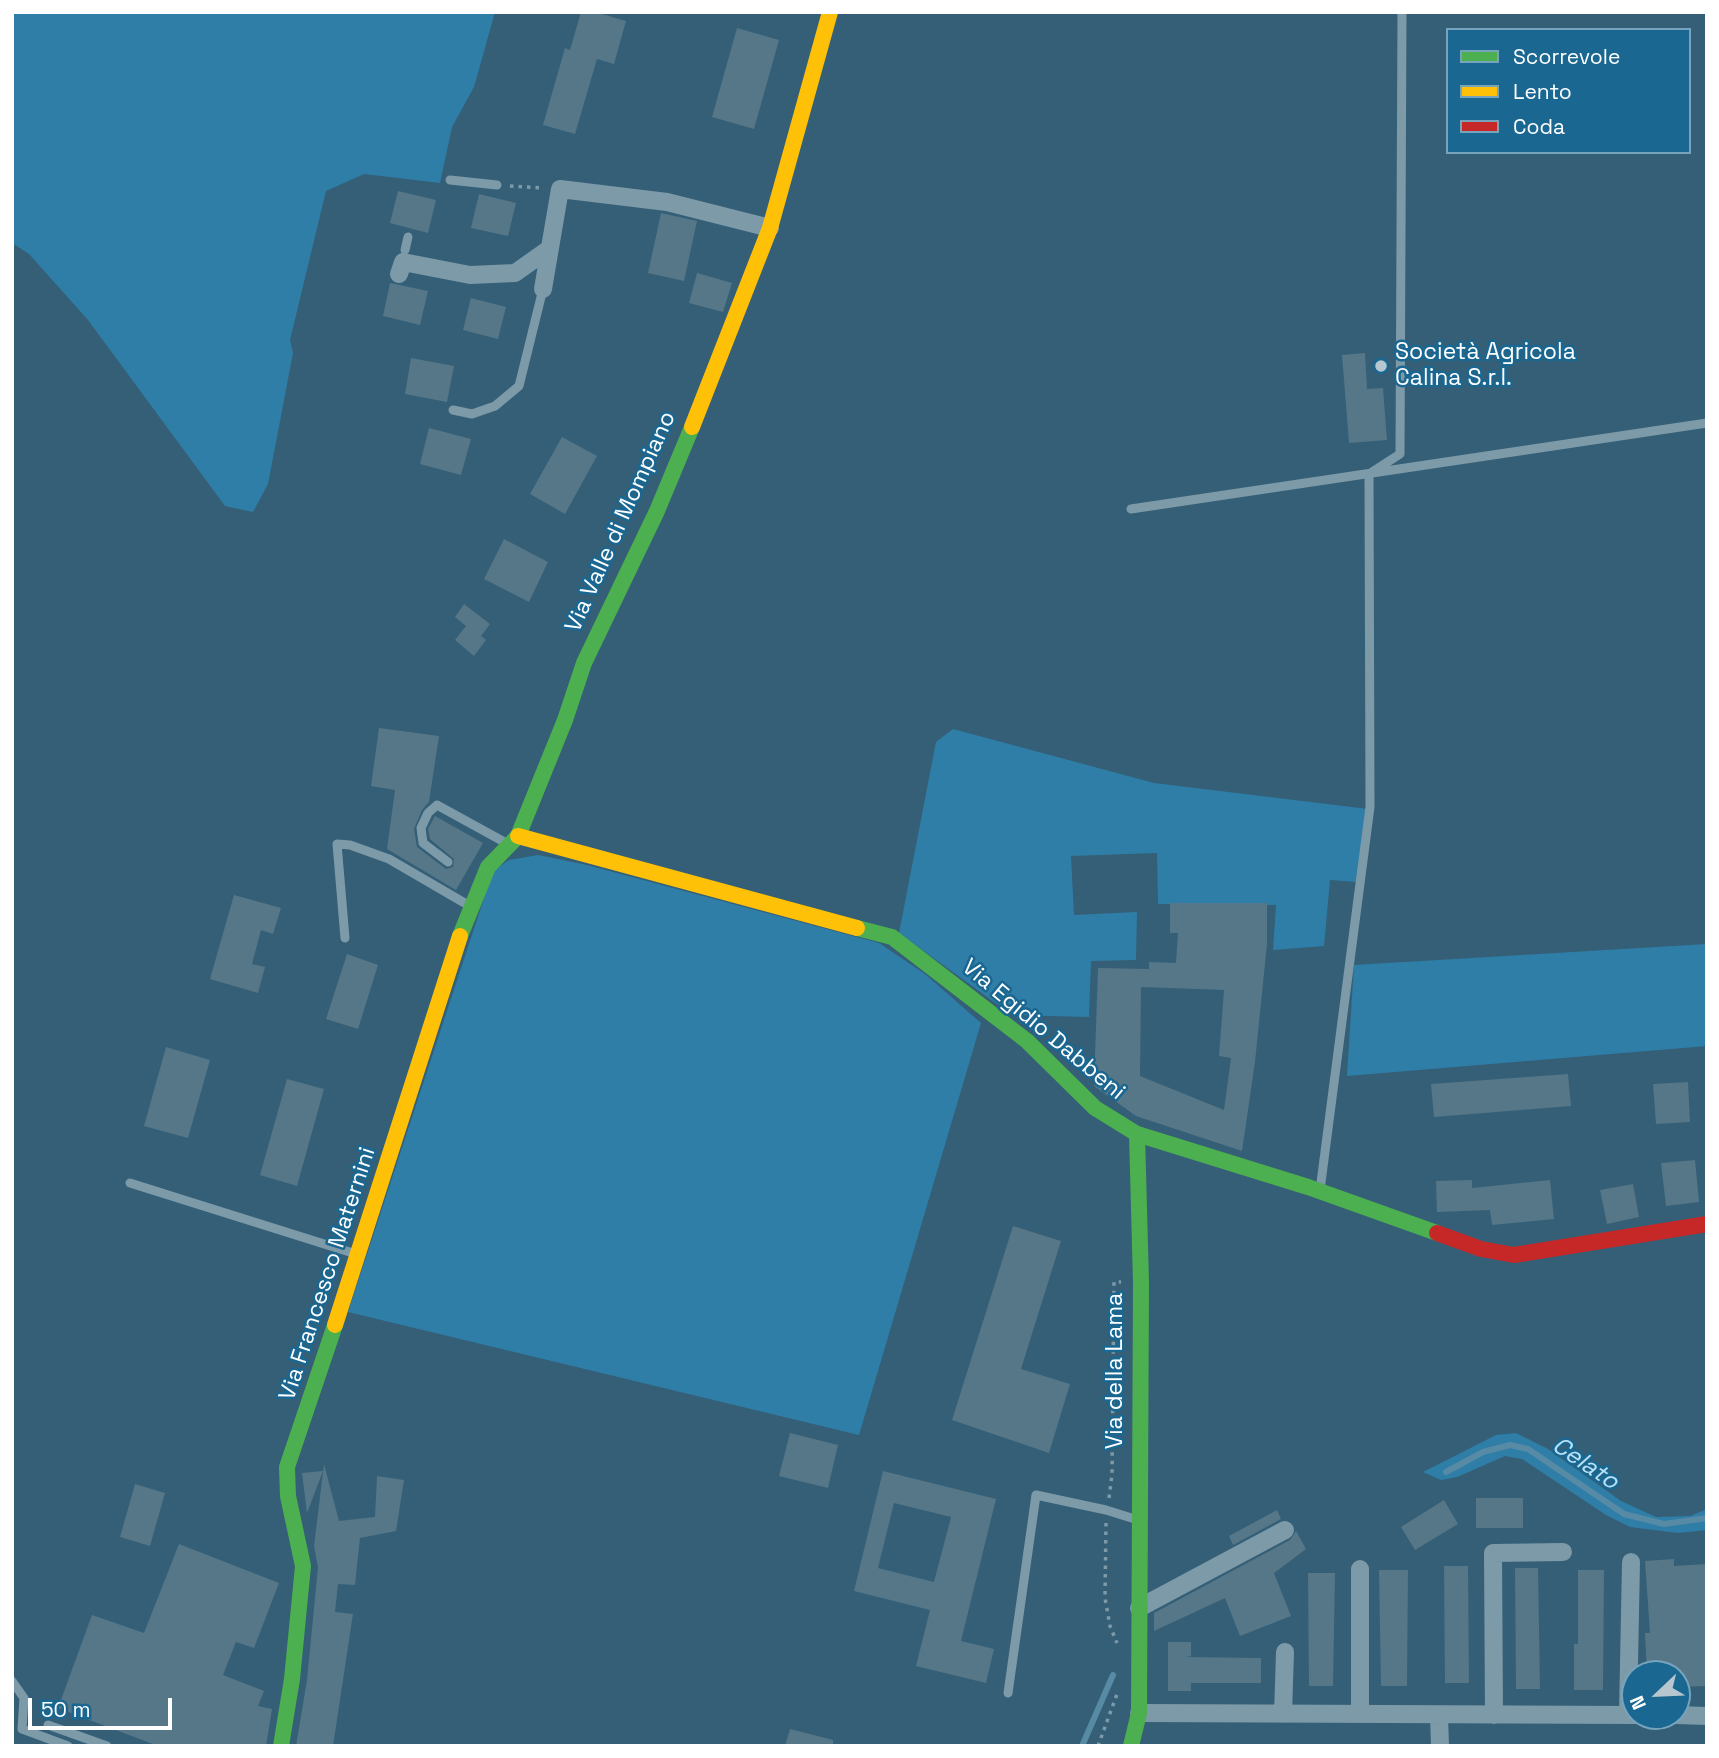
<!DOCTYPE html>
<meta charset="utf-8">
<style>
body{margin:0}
#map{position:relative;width:1719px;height:1758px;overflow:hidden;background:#355f76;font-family:"Space Grotesk",sans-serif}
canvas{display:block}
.frame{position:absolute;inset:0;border:14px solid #fff;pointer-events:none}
.legend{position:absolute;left:1446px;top:28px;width:245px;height:126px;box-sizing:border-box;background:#1a6791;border:2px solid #76a4bd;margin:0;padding:9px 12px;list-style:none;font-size:21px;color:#fff}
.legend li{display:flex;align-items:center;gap:14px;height:35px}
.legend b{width:35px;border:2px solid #76a4bd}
.north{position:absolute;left:1621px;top:1660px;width:70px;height:70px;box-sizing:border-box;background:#1a6791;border:2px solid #76a4bd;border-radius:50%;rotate:247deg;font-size:19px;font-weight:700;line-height:28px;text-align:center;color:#fff}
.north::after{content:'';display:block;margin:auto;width:24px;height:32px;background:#b8c7cf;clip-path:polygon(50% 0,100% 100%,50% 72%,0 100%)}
.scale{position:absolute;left:28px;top:1698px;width:144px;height:32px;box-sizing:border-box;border:4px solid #fff;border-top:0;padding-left:9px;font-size:21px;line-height:24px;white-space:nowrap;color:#fff;-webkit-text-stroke:5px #1a6791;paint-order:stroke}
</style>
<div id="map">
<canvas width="1719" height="1758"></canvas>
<div class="frame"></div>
<ul class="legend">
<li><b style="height:9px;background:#4caf50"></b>Scorrevole</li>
<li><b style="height:9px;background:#ffc107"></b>Lento</li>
<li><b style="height:9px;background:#c62828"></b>Coda</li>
</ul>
<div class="north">N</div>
<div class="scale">50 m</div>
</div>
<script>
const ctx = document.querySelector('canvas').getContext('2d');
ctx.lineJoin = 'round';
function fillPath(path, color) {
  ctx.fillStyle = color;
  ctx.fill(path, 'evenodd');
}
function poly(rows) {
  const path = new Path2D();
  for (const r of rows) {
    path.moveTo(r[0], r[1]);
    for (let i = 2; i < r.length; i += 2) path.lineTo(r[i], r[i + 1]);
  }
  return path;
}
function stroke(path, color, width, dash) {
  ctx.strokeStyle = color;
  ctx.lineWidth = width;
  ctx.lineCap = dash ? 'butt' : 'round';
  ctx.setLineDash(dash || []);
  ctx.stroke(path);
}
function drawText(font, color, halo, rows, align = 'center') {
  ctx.font = font + ' "Space Grotesk",sans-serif';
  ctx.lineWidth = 5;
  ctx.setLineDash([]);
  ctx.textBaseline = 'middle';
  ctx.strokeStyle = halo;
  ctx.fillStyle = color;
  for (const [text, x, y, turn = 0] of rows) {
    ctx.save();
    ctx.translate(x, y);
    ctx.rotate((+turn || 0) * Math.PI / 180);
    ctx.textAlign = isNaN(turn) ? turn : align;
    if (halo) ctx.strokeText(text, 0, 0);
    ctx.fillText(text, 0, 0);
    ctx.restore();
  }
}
fillPath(poly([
 [12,12,495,12,474,87,452,127,440,183,364,174,326,191,290,340,293,353,268,484,253,512,225,506,88,320,29,254,12,243],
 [953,729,1154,783,1368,809,1357,882,1330,880,1324,946,1273,950,1276,905,1158,904,1157,853,1071,856,1074,915,1137,912,1136,960,1091,961,1089,1017,1012,1015,899,933,936,742],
 [538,855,587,865,879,943,925,974,981,1023,859,1435,348,1312,493,871,509,860],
 [1707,944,1707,1046,1347,1076,1354,965],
 [1516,1433,1548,1449,1621,1501,1656,1517,1690,1516,1707,1509,1707,1530,1678,1533,1630,1527,1606,1515,1522,1459,1505,1456,1457,1477,1441,1480,1423,1472,1496,1435]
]), '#2e7ea7');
stroke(poly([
 [1446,1472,1483,1452,1510,1445,1528,1449,1624,1514,1664,1524,1707,1518],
 [1082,1746,1113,1675]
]), '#578aa5', 6);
fillPath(poly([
 [581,12,595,12,626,21,614,64,597,59,575,134,543,125,565,48,570,50],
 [737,28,779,40,754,129,712,117],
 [398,191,436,200,428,233,390,223],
 [479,194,516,203,508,236,471,228],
 [661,213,697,221,684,281,648,273],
 [697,273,732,283,723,312,689,303],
 [390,283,428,291,420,325,383,316],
 [471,298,506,307,498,339,463,330],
 [1365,353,1367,389,1383,388,1387,440,1349,443,1342,355],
 [411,358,454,366,447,402,405,394],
 [429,428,471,439,461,475,420,464],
 [562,437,597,456,565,514,530,494],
 [504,539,548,562,529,602,484,579],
 [464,604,490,624,481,636,486,640,474,656,455,640,466,626,455,617],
 [379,728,439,736,429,802,422,810,414,829,417,847,446,869,453,867,454,859,430,839,428,829,435,816,483,843,456,890,387,849,395,790,371,786],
 [234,895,281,908,273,934,261,930,252,964,265,967,258,993,210,979],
 [1170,903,1267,903,1267,944,1255,1062,1242,1151,1136,1116,1094,1086,1098,968,1149,969,1149,962,1176,963,1178,933,1170,933],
 [1141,987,1224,990,1219,1056,1231,1058,1224,1110,1140,1076],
 [347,954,378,965,358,1029,326,1019],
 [166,1047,210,1060,188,1138,144,1126],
 [1568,1074,1571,1106,1434,1117,1431,1084],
 [287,1079,324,1089,297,1186,260,1175],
 [1688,1082,1690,1122,1656,1124,1653,1084],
 [1695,1160,1699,1202,1666,1206,1661,1163],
 [1472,1180,1472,1188,1550,1180,1554,1219,1492,1225,1490,1210,1437,1212,1436,1181],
 [1633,1184,1639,1217,1607,1224,1600,1190],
 [1013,1226,1061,1241,1021,1369,1070,1384,1049,1453,952,1420],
 [790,1433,838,1445,828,1488,779,1476],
 [324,1464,339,1521,375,1517,377,1476,404,1480,396,1531,360,1538,355,1585,338,1584,335,1612,353,1614,333,1746,296,1746,307,1680,318,1567,314,1546],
 [323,1471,307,1513,302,1473],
 [883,1471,996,1499,961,1641,994,1649,986,1683,916,1666,930,1610,854,1591],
 [894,1503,951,1517,934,1582,878,1568],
 [135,1484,165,1493,150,1546,120,1537],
 [1476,1498,1523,1498,1523,1528,1476,1528],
 [1444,1500,1458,1524,1415,1550,1401,1527],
 [1277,1510,1281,1519,1233,1545,1229,1536],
 [1296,1531,1306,1549,1274,1573,1291,1616,1240,1636,1225,1598,1154,1631,1154,1613,1290,1540],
 [179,1544,279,1583,254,1648,236,1642,223,1675,264,1691,258,1706,272,1709,266,1746,158,1746,58,1708,92,1615,144,1633],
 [1674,1559,1674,1566,1707,1564,1707,1686,1677,1687,1677,1674,1647,1674,1645,1633,1650,1633,1645,1561],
 [1444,1566,1468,1566,1469,1683,1445,1683],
 [1515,1568,1538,1568,1540,1689,1516,1689],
 [1379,1570,1408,1570,1407,1686,1381,1686],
 [1578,1570,1604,1570,1603,1690,1574,1690,1574,1644,1578,1644],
 [1308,1573,1335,1573,1333,1686,1309,1686],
 [1168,1642,1191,1642,1191,1656,1186,1657,1261,1658,1261,1683,1191,1683,1191,1691,1168,1691],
 [790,1729,833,1740,833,1746,785,1746]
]), '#578');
stroke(poly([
 [510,186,544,188],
 [1109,1498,1112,1474,1114,1282,1121,1282],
 [1106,1523,1105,1598,1110,1626,1117,1643],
 [1098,1746,1117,1694]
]), '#7d9aa9', 3.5, [3.5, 5]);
stroke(poly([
 [450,180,497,185],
 [405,250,408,237],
 [453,410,472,414,495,406,519,386,543,289],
 [1131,509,1707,423],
 [448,862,423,843,421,828,428,813,437,805,508,844],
 [345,938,337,844,350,845,389,859,468,905],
 [130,1183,356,1254],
 [1320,1190,1370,807,1369,474,1400,454,1402,12],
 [12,1681,24,1698,22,1729,68,1746],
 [1008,1693,1036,1495,1106,1510,1138,1520],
 [48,1725,107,1746]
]), '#7d9aa9', 9);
stroke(poly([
 [399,274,403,262,470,275,515,273,549,249],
 [543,289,560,189,667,202,770,228],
 [1360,1569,1360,1714],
 [1139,1608,1285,1530],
 [1139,1713,1635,1715],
 [1283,1714,1285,1652],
 [1439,1715,1440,1746],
 [1494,1715,1493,1553,1563,1552],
 [1628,1715,1631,1562],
 [1677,1715,1707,1716]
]), '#7d9aa9', 18);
stroke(poly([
 [857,928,892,937,1027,1041,1095,1108,1137,1134,1308,1187,1437,1233],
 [460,936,488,867,518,836,565,720,584,663,657,511,692,427],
 [281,1746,292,1679,303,1566,288,1496,287,1467,335,1325],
 [1131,1746,1139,1713,1141,1283,1137,1134]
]), '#4caf50', 16);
stroke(poly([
 [692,427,770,228,830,12],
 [518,836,857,928],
 [335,1325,460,936]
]), '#ffc107', 16);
stroke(poly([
 [1437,1233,1481,1249,1514,1255,1707,1224]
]), '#c62828', 16);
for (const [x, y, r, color] of [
 [1381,366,7,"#b8c7cf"]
]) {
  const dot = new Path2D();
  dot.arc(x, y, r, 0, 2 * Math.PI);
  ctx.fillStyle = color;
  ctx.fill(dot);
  stroke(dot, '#1a6791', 2.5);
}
drawText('23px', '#fff', '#1a6791', [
 ["Società Agricola",1395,353],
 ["Calina S.r.l.",1395,379]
], 'left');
drawText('23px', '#fff', '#1a6791', [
 ["Via Valle di Mompiano",621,522,-66],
 ["Via Egidio Dabbeni",1043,1030,40],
 ["Via Francesco Maternini",328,1274,-72],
 ["Via della Lama",1116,1371,-90]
]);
drawText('italic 24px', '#b9e2f6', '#1a6791', [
 ["Celato",1585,1464,34]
]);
</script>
